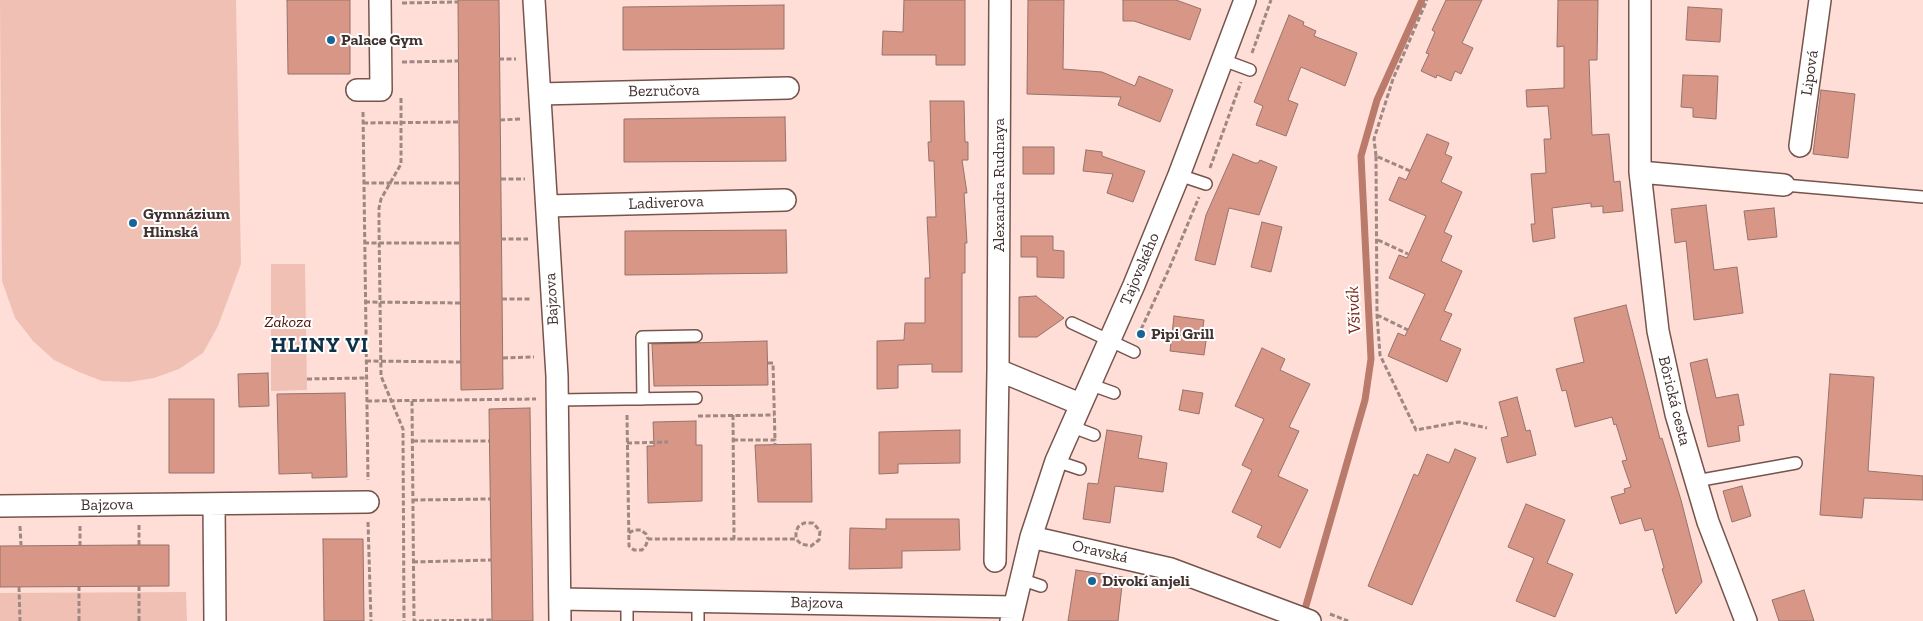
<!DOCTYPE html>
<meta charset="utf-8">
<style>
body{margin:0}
canvas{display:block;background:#feded6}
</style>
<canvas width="1923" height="621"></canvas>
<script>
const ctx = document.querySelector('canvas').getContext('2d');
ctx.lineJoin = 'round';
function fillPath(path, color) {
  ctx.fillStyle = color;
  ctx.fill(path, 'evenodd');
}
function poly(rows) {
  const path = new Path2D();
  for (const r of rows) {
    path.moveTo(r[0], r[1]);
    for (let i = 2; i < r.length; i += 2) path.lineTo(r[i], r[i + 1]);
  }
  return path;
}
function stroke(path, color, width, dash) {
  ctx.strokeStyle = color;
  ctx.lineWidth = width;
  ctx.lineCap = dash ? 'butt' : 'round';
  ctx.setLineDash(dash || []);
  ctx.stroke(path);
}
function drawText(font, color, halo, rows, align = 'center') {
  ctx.font = font + ' "Zilla Slab",serif';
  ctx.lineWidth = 4;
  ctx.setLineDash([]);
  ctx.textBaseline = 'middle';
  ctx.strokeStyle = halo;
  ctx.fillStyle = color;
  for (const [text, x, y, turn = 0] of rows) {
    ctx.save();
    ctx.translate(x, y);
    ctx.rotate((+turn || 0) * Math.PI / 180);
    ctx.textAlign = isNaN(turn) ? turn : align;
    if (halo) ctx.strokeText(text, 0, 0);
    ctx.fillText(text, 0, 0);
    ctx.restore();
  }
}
fillPath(poly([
 [0,0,236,0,241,264,218,326,203,353,179,369,154,378,129,382,102,381,79,372,54,360,33,341,15,318,2,281],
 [271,264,305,264,307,390,271,391],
 [186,592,187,621,0,621,0,593]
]), '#f1c0b4');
stroke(poly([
 [1303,616,1365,400,1371,359,1361,156,1377,100,1422,0]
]), '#ba7a6c', 7);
const building = poly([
 [287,0,350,0,350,74,288,74,287,0],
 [458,0,499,0,503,389,461,390,458,0],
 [904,0,965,0,965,65,936,65,936,55,882,55,883,31,903,32,904,0],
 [1028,0,1064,0,1063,69,1102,72,1135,86,1139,76,1173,90,1160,122,1118,105,1121,97,1027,94,1028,0],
 [1123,0,1176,0,1201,9,1190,40,1134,21,1123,21,1123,0],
 [1446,0,1482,0,1462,43,1473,48,1461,74,1455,71,1451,81,1437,75,1436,78,1421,71,1429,54,1426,53,1435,32,1432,30,1446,0],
 [1558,0,1598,0,1597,60,1589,60,1592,135,1609,134,1614,182,1620,181,1623,211,1603,213,1603,206,1591,207,1591,203,1552,208,1555,238,1533,242,1531,224,1535,224,1531,174,1546,173,1544,139,1551,139,1548,106,1527,107,1526,90,1564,88,1564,46,1557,47,1558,0],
 [784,5,784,49,623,50,623,7,784,5],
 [1688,7,1722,9,1720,42,1686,40,1688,7],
 [1289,15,1304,22,1303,25,1316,31,1314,36,1357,53,1345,86,1301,67,1288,100,1298,104,1286,136,1256,125,1263,106,1254,102,1289,15],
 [1683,75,1718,76,1716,119,1693,117,1693,108,1681,107,1683,75],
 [1821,90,1855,94,1848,158,1813,154,1821,90],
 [930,101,964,101,965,142,968,142,968,160,962,160,967,193,964,193,967,243,965,243,965,273,962,273,962,372,932,372,932,364,898,365,898,388,877,389,877,341,904,340,905,323,925,323,925,278,930,278,927,217,936,217,934,161,929,161,928,142,931,142,930,101],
 [785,117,786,161,624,162,624,119,785,117],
 [1427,134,1449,143,1445,154,1452,157,1441,182,1462,192,1444,232,1452,236,1441,261,1462,271,1444,311,1452,314,1440,340,1461,349,1447,382,1388,356,1398,333,1405,336,1425,294,1389,278,1399,255,1407,258,1426,216,1389,200,1399,177,1406,180,1427,134],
 [1023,147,1054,147,1054,174,1023,174,1023,147],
 [1086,150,1102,152,1102,156,1145,171,1133,202,1107,193,1113,174,1083,171,1086,150],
 [1233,154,1255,163,1258,163,1260,160,1277,167,1259,215,1229,208,1215,265,1195,260,1206,215,1233,154],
 [1706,205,1714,270,1737,267,1743,313,1694,320,1686,241,1675,243,1671,209,1706,205],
 [1774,208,1777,237,1748,240,1744,211,1774,208],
 [1262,222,1282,227,1271,272,1251,267,1262,222],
 [786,230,787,273,625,275,625,231,786,230],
 [1021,236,1053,236,1053,250,1064,251,1064,278,1037,277,1037,257,1021,257,1021,236],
 [1036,296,1064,318,1037,337,1019,337,1019,297,1036,296],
 [1626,305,1660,439,1662,438,1681,500,1702,582,1676,614,1662,569,1664,568,1653,529,1645,531,1641,518,1620,524,1611,497,1625,493,1624,489,1631,487,1622,461,1627,460,1616,424,1614,425,1612,417,1575,427,1566,390,1562,391,1556,369,1584,362,1574,318,1626,305],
 [1174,316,1204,320,1202,334,1207,334,1204,355,1170,351,1174,316],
 [767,341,768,385,654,386,652,344,767,341],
 [1262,348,1285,359,1280,370,1310,384,1289,427,1299,431,1278,476,1308,490,1280,548,1257,537,1262,526,1232,512,1252,470,1242,465,1264,419,1235,406,1262,348],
 [1707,359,1716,398,1738,394,1744,425,1738,426,1740,441,1708,447,1690,363,1707,359],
 [268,373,269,406,239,407,238,374,268,373],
 [1830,374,1874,377,1868,471,1923,476,1923,500,1864,498,1862,518,1820,515,1830,374],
 [1183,390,1203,393,1199,414,1179,410,1183,390],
 [345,393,347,477,312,478,312,473,279,474,277,394,345,393],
 [1517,397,1526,431,1530,430,1536,455,1507,463,1501,438,1508,436,1499,402,1517,397],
 [169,399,214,399,214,473,169,473,169,399],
 [530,408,533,621,492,621,489,409,530,408],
 [696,421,696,445,702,445,702,501,648,503,647,446,654,446,653,422,696,421],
 [960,430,960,463,898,464,898,473,879,474,879,432,960,430],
 [1107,430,1142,436,1138,458,1167,463,1163,492,1115,486,1110,523,1083,519,1088,483,1098,484,1107,430],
 [811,444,812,502,758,502,755,445,811,444],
 [1455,449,1476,458,1412,605,1368,586,1414,474,1418,476,1427,454,1449,463,1455,449],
 [1742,486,1751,516,1732,522,1723,491,1742,486],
 [1526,504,1565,520,1547,563,1573,574,1555,617,1516,601,1534,558,1508,547,1526,504],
 [886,519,959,519,960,550,902,551,902,568,849,569,850,528,886,529,886,519],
 [323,539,363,539,364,621,324,621,323,539],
 [139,545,169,545,169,586,0,587,0,546,139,545],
 [1076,570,1123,577,1118,621,1068,621,1076,570],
 [1804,590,1814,621,1779,621,1772,600,1804,590]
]);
fillPath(building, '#d89687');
stroke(building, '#96736b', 1);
const lane = poly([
 [1223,60,1250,70],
 [1179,175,1206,184],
 [1784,185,1923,197],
 [1072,323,1134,352],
 [1089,384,1114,393],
 [643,399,642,337,696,336],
 [557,400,696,398],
 [1070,426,1094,435],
 [1056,461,1080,469],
 [1696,481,1796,463],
 [1029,582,1041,586],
 [627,600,627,621],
 [698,602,698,621]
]);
const street = poly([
 [534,0,557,376,560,621],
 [1000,0,998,370,1080,404],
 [1640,0,1640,172,1658,331,1676,414,1708,522,1746,621],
 [357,90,381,90,380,0],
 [540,94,788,88],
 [1800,146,1820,0],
 [1640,172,1784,185],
 [547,206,785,200],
 [214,504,215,621],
 [0,506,368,502],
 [1031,537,1171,569,1310,621],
 [995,561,998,370],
 [560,599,1014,607],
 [1011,621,1031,537,1056,461,1134,285,1179,175,1245,0]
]);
stroke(lane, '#76544c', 14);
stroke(street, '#76544c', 24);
stroke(poly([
 [402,3,458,2],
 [1252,53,1271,0],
 [499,59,516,59],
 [402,62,459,61],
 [401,98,401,164,381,199,379,208,379,226,381,376,403,429,404,621],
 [363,112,368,480],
 [500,120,520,119],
 [363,123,459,122],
 [1376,156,1374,139,1393,79,1427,0],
 [1210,168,1241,82],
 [1410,171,1376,156,1377,315,1380,355,1416,430,1459,422,1487,428],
 [501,179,525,179],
 [364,183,460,183],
 [501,239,528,239],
 [1378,240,1408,254],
 [364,243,460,243],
 [502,299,531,299],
 [365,302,460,303],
 [1377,315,1408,330],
 [1138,336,1169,269,1199,197],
 [503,358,534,357],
 [366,361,461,362],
 [768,363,773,363,775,440],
 [307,379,366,378],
 [367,401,536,399],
 [412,401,414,621,492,620],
 [627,415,629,546,634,550,642,550,646,545,648,539,796,539,801,544,811,546,819,540,820,531,813,523,804,523,798,527,796,532,796,539],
 [733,415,734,539],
 [698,416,774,415],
 [733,440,775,440,775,445],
 [413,441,489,441],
 [627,443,668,442],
 [413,500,490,499],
 [368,522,371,621],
 [139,525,139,545],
 [20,526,21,545],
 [80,526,80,545],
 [629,533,634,530,641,530,646,534,648,539],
 [413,562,491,560],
 [139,586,139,621],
 [19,587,20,621],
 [1330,614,1348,621],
 [79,621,79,587]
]), '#9f8782', 3, [5, 2.5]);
stroke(lane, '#fff', 11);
stroke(street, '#fff', 21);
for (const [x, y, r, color] of [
 [331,40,5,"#176598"],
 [133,223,5,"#176598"],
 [1141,334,5,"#176598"],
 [1092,581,5,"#176598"]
]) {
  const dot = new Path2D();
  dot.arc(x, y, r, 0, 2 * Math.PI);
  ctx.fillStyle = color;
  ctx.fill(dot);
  stroke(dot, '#fff', 2);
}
drawText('bold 16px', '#41312e', '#fff', [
 ["Palace Gym",341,40],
 ["Gymnázium",143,214],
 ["Hlinská",143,232],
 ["Pipi Grill",1151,334],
 ["Divokí anjeli",1102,581]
], 'left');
drawText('16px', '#41312e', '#fff', [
 ["Lipová",1810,73,-82],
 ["Bezručova",664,91,-1],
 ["Alexandra Rudnaya",999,185,-90],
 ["Ladiverova",666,203,-2],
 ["Tajovského",1140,269,-67],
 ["Bajzova",552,299,-93],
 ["Bôrická cesta",1674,401,76],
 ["Bajzova",107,505,-1],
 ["Oravská",1100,552,13],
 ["Bajzova",817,603,1]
]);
drawText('italic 16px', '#4c1207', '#fff', [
 ["Zakoza",288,322]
]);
drawText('italic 18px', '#792a1b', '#fff', [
 ["Všivák",1354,310,-93]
]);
ctx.letterSpacing = '1px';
drawText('bold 21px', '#0e314a', '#fff', [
 ["HLINY VI",320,346]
]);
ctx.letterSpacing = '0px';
</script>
